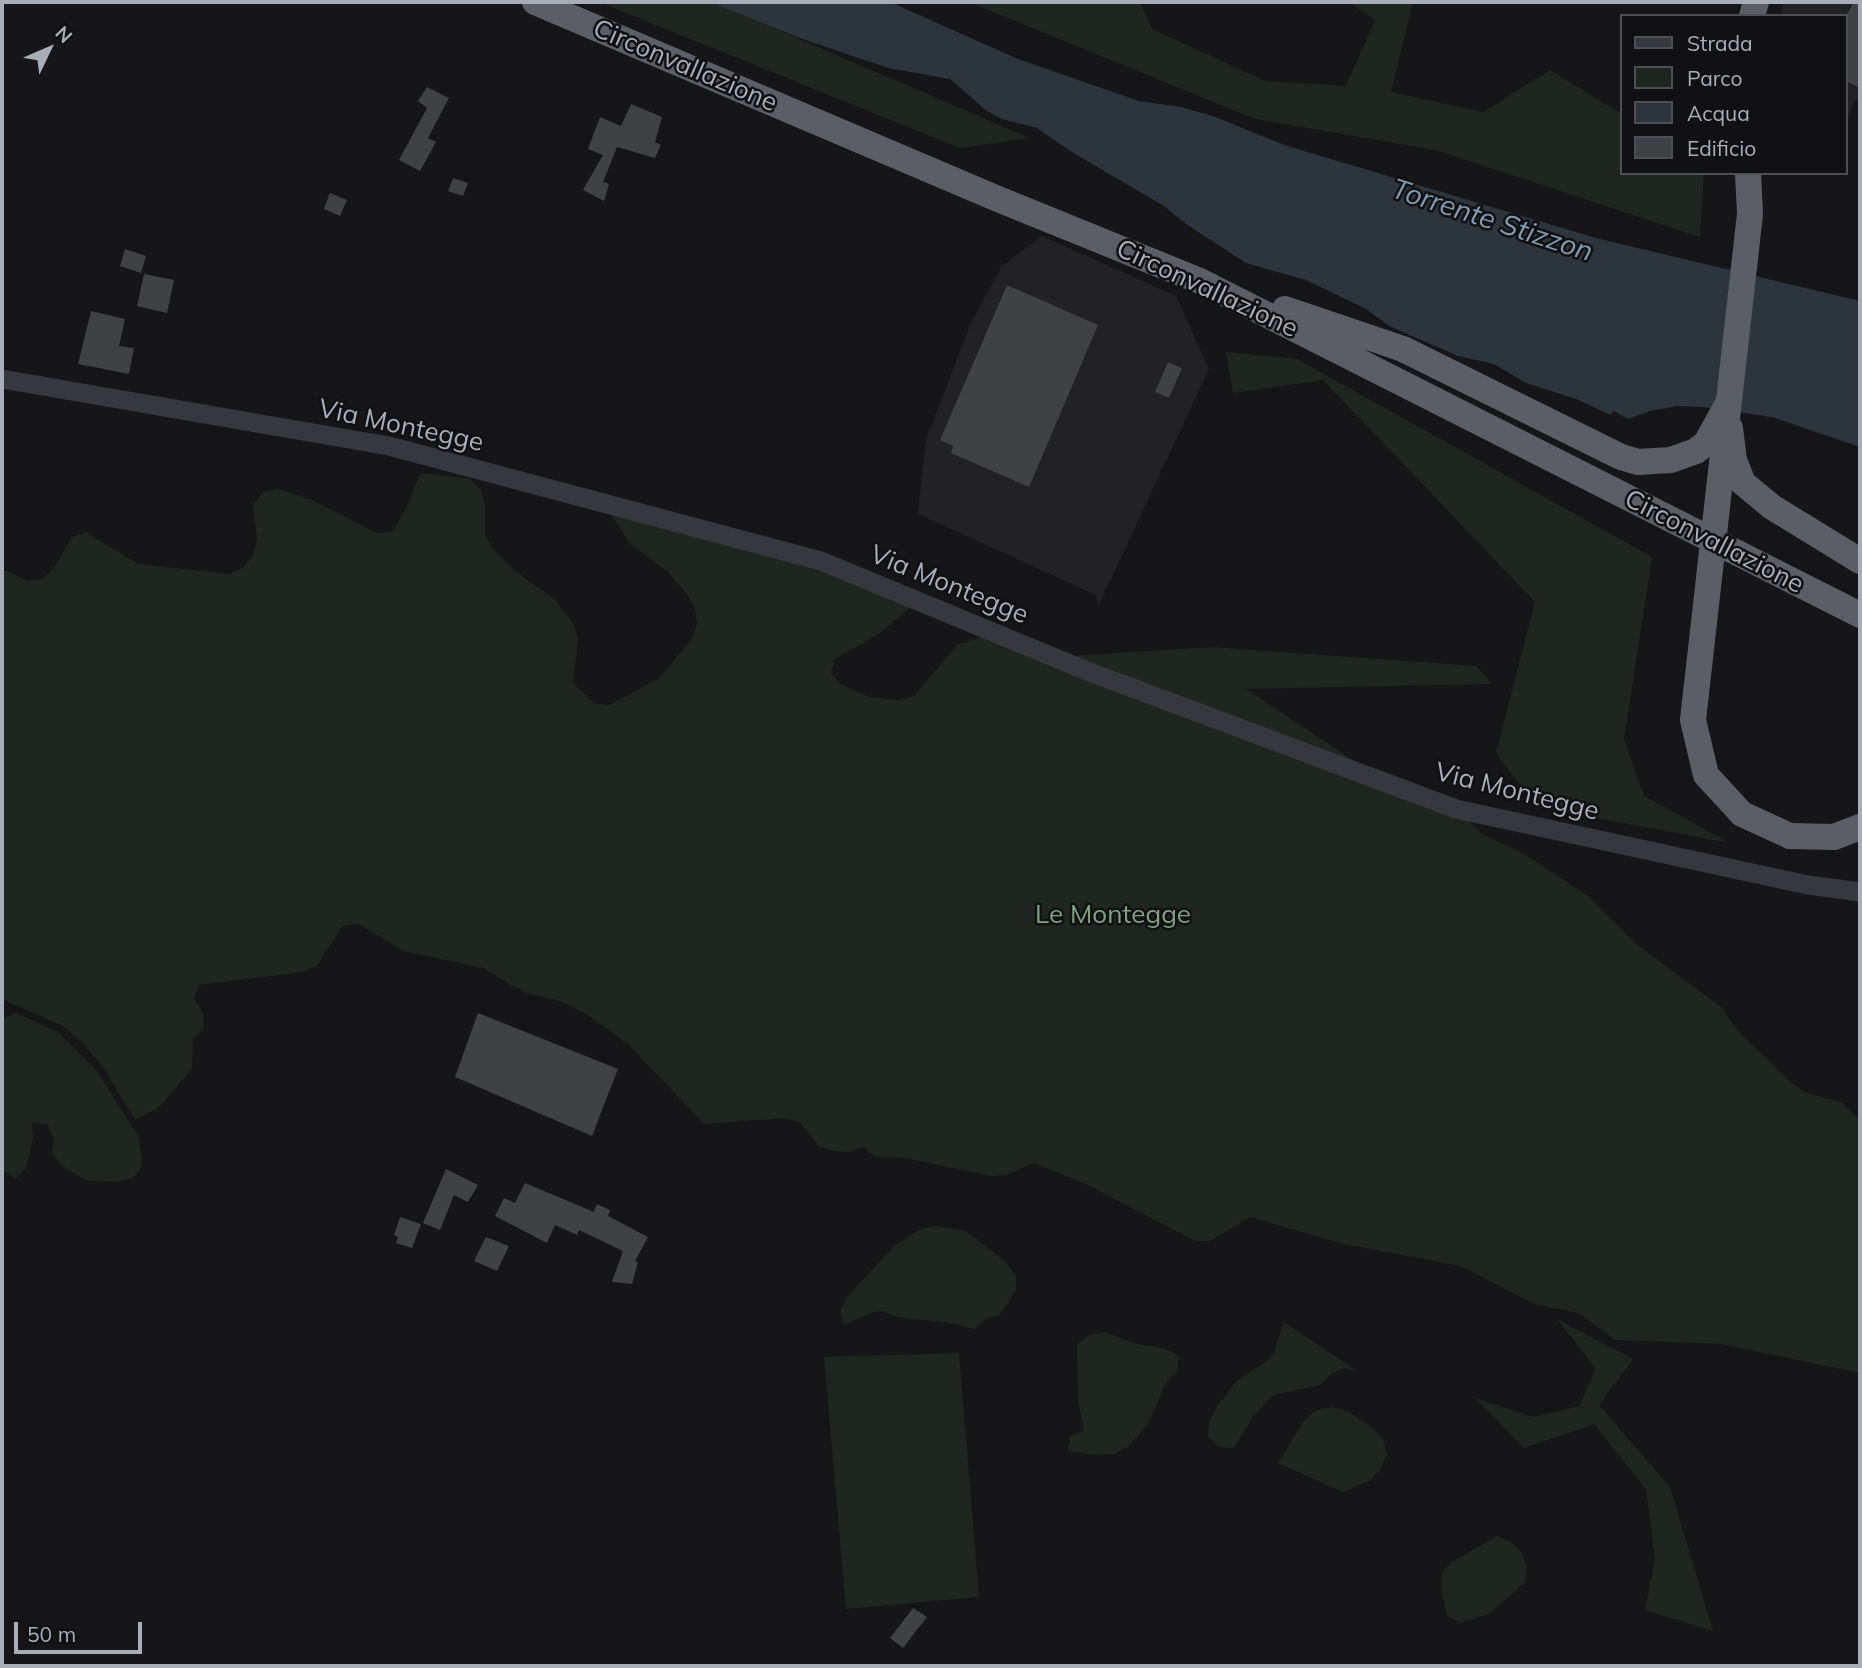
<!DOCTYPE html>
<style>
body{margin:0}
#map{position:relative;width:1862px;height:1668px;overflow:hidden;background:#161618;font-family:Mulish,sans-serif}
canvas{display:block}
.frame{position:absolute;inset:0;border:4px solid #a8adb8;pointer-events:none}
.legend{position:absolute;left:1620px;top:14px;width:228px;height:161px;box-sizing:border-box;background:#111113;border:2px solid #4d4f55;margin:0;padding:9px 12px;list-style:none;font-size:21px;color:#a8adb8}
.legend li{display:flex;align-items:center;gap:14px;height:35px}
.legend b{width:35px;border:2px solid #4d4f55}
.north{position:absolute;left:14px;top:14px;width:70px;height:70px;-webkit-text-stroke:5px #111113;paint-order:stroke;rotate:46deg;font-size:19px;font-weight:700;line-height:28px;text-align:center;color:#a8adb8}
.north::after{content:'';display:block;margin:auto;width:24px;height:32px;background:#a8adb8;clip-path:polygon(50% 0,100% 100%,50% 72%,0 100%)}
.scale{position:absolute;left:14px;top:1622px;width:128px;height:32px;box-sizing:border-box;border:4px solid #a8adb8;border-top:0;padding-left:9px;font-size:21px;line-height:24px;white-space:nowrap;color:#a8adb8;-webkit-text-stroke:5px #111113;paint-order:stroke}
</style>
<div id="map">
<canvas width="1862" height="1668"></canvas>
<div class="frame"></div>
<ul class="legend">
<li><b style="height:9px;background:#37383d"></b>Strada</li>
<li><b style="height:19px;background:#1e261f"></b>Parco</li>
<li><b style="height:19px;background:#2c353c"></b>Acqua</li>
<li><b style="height:19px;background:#404145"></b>Edificio</li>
</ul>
<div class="north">N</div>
<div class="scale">50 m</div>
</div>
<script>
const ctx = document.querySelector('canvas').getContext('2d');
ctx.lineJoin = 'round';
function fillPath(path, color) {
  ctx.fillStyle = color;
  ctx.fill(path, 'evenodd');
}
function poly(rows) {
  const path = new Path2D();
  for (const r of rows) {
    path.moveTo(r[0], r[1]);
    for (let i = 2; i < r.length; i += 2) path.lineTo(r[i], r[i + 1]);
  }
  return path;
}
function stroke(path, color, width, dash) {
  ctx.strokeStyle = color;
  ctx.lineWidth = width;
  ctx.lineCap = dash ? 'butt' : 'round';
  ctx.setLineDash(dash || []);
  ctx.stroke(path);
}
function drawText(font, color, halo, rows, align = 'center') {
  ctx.font = font + ' Mulish,sans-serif';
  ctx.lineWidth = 5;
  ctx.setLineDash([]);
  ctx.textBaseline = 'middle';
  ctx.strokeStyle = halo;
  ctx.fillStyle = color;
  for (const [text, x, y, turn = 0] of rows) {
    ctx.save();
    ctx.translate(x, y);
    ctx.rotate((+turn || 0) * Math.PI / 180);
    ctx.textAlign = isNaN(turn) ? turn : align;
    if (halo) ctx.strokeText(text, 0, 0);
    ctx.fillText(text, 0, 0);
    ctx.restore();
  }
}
fillPath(poly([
 [1783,2,1860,2,1860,102,1855,100,1846,123,1846,16,1781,16],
 [1042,236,1176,296,1209,369,1098,607,1096,595,918,514,926,439,971,323,1001,267]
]), '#222225');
fillPath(poly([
 [599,2,713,2,1030,138,960,148],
 [969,2,1140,2,1152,29,1265,81,1346,86,1375,20,1349,2,1413,2,1391,92,1483,112,1550,70,1622,114,1622,173,1704,173,1700,237,1435,150,1255,119],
 [1226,352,1297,359,1652,557,1624,739,1644,796,1730,843,1537,807,1496,753,1535,602,1323,380,1233,393],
 [420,473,470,479,481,490,485,504,485,535,492,548,514,570,554,599,573,623,578,638,573,683,595,704,610,705,659,678,692,639,697,624,695,609,688,595,668,572,631,545,604,505,921,598,879,634,835,659,831,673,841,684,869,697,899,700,914,696,957,645,1003,630,1069,656,1213,647,1476,666,1492,684,1246,689,1407,796,1460,812,1482,834,1524,854,1588,896,1639,946,1720,1006,1742,1035,1793,1084,1806,1093,1841,1102,1860,1120,1860,1373,1721,1344,1615,1340,1579,1313,1534,1304,1461,1266,1343,1244,1250,1217,1210,1241,1195,1241,1086,1184,1034,1163,1006,1175,991,1176,905,1158,875,1157,863,1147,849,1152,833,1151,819,1146,799,1122,785,1118,704,1124,629,1045,588,1015,560,1001,525,993,483,968,403,951,357,923,342,927,317,965,303,972,198,985,194,1000,203,1012,204,1028,193,1039,192,1069,158,1108,135,1120,103,1067,80,1040,63,1026,2,999,2,569,28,581,43,579,54,568,72,537,86,532,138,564,230,574,244,567,253,555,257,540,253,505,263,492,278,489,312,500,377,533,392,532,408,505],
 [16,1013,58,1032,97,1071,139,1137,142,1166,133,1178,118,1182,87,1181,61,1165,52,1153,54,1138,47,1124,32,1123,33,1138,26,1168,15,1179,2,1169,2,1019],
 [936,1226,966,1231,1006,1262,1016,1275,1016,1290,1000,1315,985,1319,975,1329,945,1322,901,1318,881,1311,873,1312,844,1325,840,1311,847,1297,895,1245,921,1229],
 [1557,1319,1633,1359,1599,1405,1670,1487,1713,1631,1645,1610,1655,1560,1646,1489,1594,1424,1524,1448,1475,1398,1533,1417,1579,1406,1596,1369],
 [1284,1322,1359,1372,1344,1368,1331,1374,1320,1385,1273,1395,1252,1418,1234,1448,1219,1447,1208,1437,1209,1422,1216,1408,1237,1380,1263,1364,1274,1353],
 [1104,1332,1133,1343,1166,1349,1179,1356,1177,1372,1166,1383,1148,1424,1128,1447,1114,1454,1098,1455,1068,1451,1070,1436,1084,1431,1078,1401,1077,1345,1089,1335],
 [959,1353,979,1597,846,1609,824,1357],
 [1332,1407,1347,1411,1373,1428,1383,1439,1387,1454,1381,1468,1371,1480,1343,1492,1278,1463,1305,1419,1317,1410],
 [1497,1536,1511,1542,1522,1553,1527,1567,1525,1582,1489,1614,1460,1623,1447,1615,1441,1590,1442,1573,1452,1562]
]), '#1e261f');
fillPath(poly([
 [710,2,890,2,1018,59,1139,101,1181,107,1213,116,1284,145,1596,238,1860,301,1860,447,1772,417,1703,407,1677,406,1650,411,1628,419,1614,411,1610,415,1579,400,1526,383,1494,364,1458,356,1389,326,1366,309,1306,280,1246,263,1186,224,1164,206,1070,151,1037,128,1002,119,987,111,950,79,888,68,797,37]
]), '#2c353c');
fillPath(poly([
 [1854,2,1860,2,1860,88,1846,81,1846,16],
 [427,87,449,98,428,138,436,142,420,171,399,160,427,108,418,101],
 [631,104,662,117,655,142,661,145,655,158,617,147,603,182,609,184,604,201,583,190,603,155,588,149,600,117,621,126],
 [453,178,468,183,463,196,448,191],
 [330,193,347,200,340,216,324,209],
 [125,249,146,256,141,273,120,266],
 [144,274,174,280,167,313,137,306],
 [1007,285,1098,325,1029,487,951,453,953,446,940,440],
 [91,311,125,319,119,346,134,348,129,374,78,364],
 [1168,362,1182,368,1169,398,1155,392],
 [478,1013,618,1069,592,1136,455,1077],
 [446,1169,478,1185,468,1202,454,1195,440,1230,423,1223],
 [525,1183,594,1212,597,1204,610,1210,608,1216,648,1237,635,1261,638,1262,632,1284,612,1282,623,1251,579,1230,577,1235,555,1225,547,1243,495,1216,504,1198,515,1203],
 [400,1217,421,1224,412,1248,396,1243,398,1237,394,1235],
 [486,1237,509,1246,497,1271,474,1261],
 [913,1608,927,1617,903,1648,890,1638]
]), '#404145');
stroke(poly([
 [2,379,389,446,821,561,1087,671,1456,809,1808,885,1860,892]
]), '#37383d', 19);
stroke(poly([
 [535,2,998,199,1200,281,1860,615],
 [1752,16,1756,2],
 [1285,309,1403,349,1621,457,1638,462,1671,460,1696,451,1706,443,1727,405],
 [1730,428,1734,460,1743,483,1772,507,1860,561],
 [1790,836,1834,837,1860,827]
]), '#5b5e65', 26);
stroke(poly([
 [1748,173,1750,214,1693,720,1706,775,1742,814,1790,836]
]), '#5b5e65', 26);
drawText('26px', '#a8adb8', '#111113', [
 ["Circonvallazione",685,66,23],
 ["Circonvallazione",1207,289,25],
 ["Via Montegge",401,426,12],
 ["Circonvallazione",1714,542,27],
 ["Via Montegge",949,585,22],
 ["Via Montegge",1517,792,14]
]);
drawText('26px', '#7fa381', '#111113', [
 ["Le Montegge",1113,915]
]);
drawText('italic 28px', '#7f9bb3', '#111113', [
 ["Torrente Stizzon",1492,221,18]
]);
</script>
